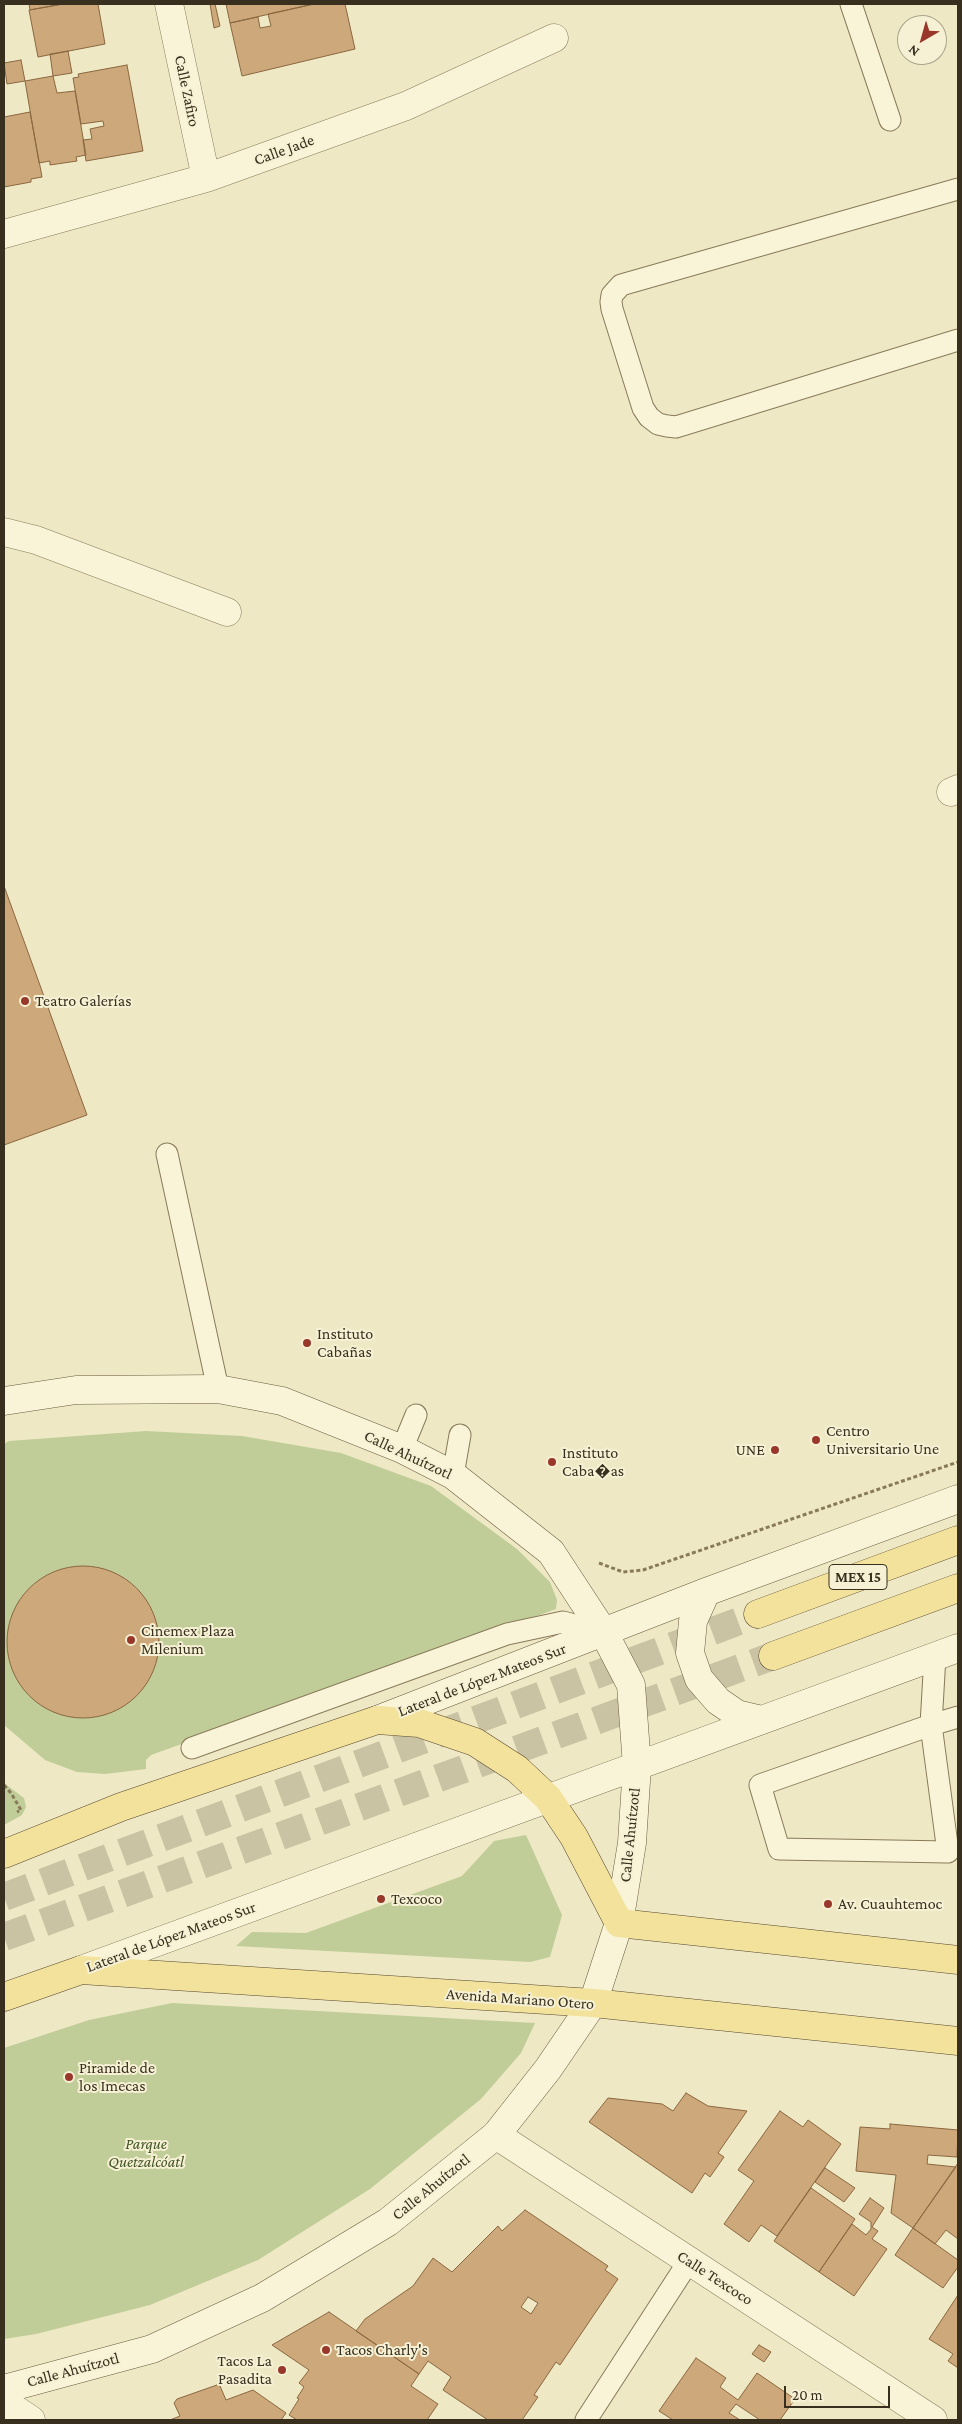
<!DOCTYPE html>
<meta charset="utf-8">
<style>
body{margin:0}
#map{position:relative;width:962px;height:2424px;overflow:hidden;background:#eee8c4;font-family:"Crimson Pro",serif}
canvas{display:block}
.frame{position:absolute;inset:0;border:5px solid #392f1e;pointer-events:none}
.north{position:absolute;left:897px;top:15px;width:50px;height:50px;box-sizing:border-box;background:#f6f1d4;border:1px solid #aaa38b;border-radius:50%;rotate:218deg;font-size:14px;font-weight:700;line-height:20px;text-align:center;color:#392f1e}
.north::after{content:'';display:block;margin:auto;width:18px;height:22px;background:#99382a;clip-path:polygon(50% 0,100% 100%,50% 72%,0 100%)}
.scale{position:absolute;left:784px;top:2386px;width:106px;height:22px;box-sizing:border-box;border:2px solid #392f1e;border-top:0;padding-left:6px;font-size:15px;line-height:18px;white-space:nowrap;color:#392f1e;-webkit-text-stroke:4px #f6f1d4;paint-order:stroke}
</style>
<div id="map">
<canvas width="962" height="2424"></canvas>
<div class="frame"></div>
<div class="north">N</div>
<div class="scale">20 m</div>
</div>
<script>
const ctx = document.querySelector('canvas').getContext('2d');
ctx.lineJoin = 'round';
function fillPath(path, color) {
  ctx.fillStyle = color;
  ctx.fill(path, 'evenodd');
}
function poly(rows) {
  const path = new Path2D();
  for (const r of rows) {
    if (r.length === 3) {
      path.moveTo(r[0] + r[2], r[1]);
      path.arc(r[0], r[1], r[2], 0, 2 * Math.PI);
      continue;
    }
    path.moveTo(r[0], r[1]);
    for (let i = 2; i < r.length; i += 2) path.lineTo(r[i], r[i + 1]);
  }
  return path;
}
function stroke(path, color, width, dash) {
  ctx.strokeStyle = color;
  ctx.lineWidth = width;
  ctx.lineCap = dash ? 'butt' : 'round';
  ctx.setLineDash(dash || []);
  ctx.stroke(path);
}
function drawText(font, color, halo, rows, align = 'center') {
  ctx.font = font + ' "Crimson Pro",serif';
  ctx.lineWidth = 4;
  ctx.setLineDash([]);
  ctx.textBaseline = 'middle';
  ctx.strokeStyle = halo;
  ctx.fillStyle = color;
  for (const [text, x, y, turn = 0] of rows) {
    ctx.save();
    ctx.translate(x, y);
    ctx.rotate((+turn || 0) * Math.PI / 180);
    ctx.textAlign = isNaN(turn) ? turn : align;
    if (halo) ctx.strokeText(text, 0, 0);
    ctx.fillText(text, 0, 0);
    ctx.restore();
  }
}
fillPath(poly([
 [146,1431,242,1436,341,1453,431,1486,517,1549,550,1582,557,1600,556,1609,151,1755,146,1760,146,1769,105,1774,77,1772,45,1760,4,1725,4,1444,9,1441],
 [4,1783,24,1798,26,1807,22,1815,4,1825],
 [526,1835,562,1915,550,1957,530,1962,236,1946,252,1932,306,1933,462,1876,494,1841],
 [172,2003,535,2023,521,2053,481,2099,370,2189,258,2260,150,2305,36,2334,4,2339,4,2048,89,2020]
]), '#c0cd98');
const building = poly([
 [29,4,63,4,30,10,29,4],
 [63,4,98,4,105,44,38,57,29,10,63,4],
 [210,4,215,4,220,26,214,28,210,4],
 [226,4,314,4,230,23,226,4],
 [314,4,345,4,355,49,242,76,230,23,258,17,260,28,271,26,268,14,314,4],
 [68,51,72,73,53,76,50,54,68,51],
 [21,60,25,81,7,84,4,63,21,60],
 [127,65,143,151,86,161,83,140,92,139,90,129,104,126,103,121,81,124,73,78,79,77,78,74,127,65],
 [53,76,57,93,75,91,86,155,76,157,77,161,50,165,50,161,39,163,25,81,53,76],
 [30,112,42,177,31,179,31,182,4,187,4,117,30,112],
 [4,886,87,1115,4,1145,4,886],
 [83,1642,76],
 [686,2093,708,2106,747,2111,718,2153,724,2157,710,2177,705,2173,692,2193,589,2122,608,2098,662,2104,673,2111,686,2093],
 [780,2111,803,2127,808,2120,841,2144,777,2236,761,2225,749,2242,724,2224,754,2181,738,2170,780,2111],
 [890,2124,958,2130,957,2157,928,2155,927,2164,956,2167,913,2228,891,2213,896,2175,856,2171,860,2127,890,2129,890,2124],
 [958,2163,958,2239,946,2230,935,2244,913,2228,958,2163],
 [825,2168,855,2188,844,2202,815,2182,825,2168],
 [811,2188,855,2219,819,2272,774,2241,811,2188],
 [870,2198,884,2208,872,2227,878,2231,872,2239,887,2249,854,2296,819,2272,852,2224,866,2235,871,2229,871,2222,859,2214,870,2198],
 [525,2210,608,2266,605,2270,618,2279,560,2365,556,2362,534,2395,538,2397,522,2420,488,2420,443,2390,451,2377,428,2361,419,2374,356,2331,365,2319,413,2286,433,2258,452,2272,498,2226,502,2231,525,2210],
 [528,2297,538,2303,531,2314,521,2307,528,2297],
 [913,2228,958,2260,958,2267,943,2288,895,2255,913,2228],
 [958,2295,958,2368,948,2361,953,2354,929,2339,958,2295],
 [329,2312,419,2374,411,2386,438,2404,427,2420,297,2420,289,2415,299,2399,297,2398,304,2387,299,2383,309,2370,272,2345,329,2312],
 [759,2345,771,2352,764,2362,752,2354,759,2345],
 [696,2358,726,2378,720,2387,738,2400,757,2373,795,2399,780,2420,760,2420,736,2404,729,2413,740,2420,673,2420,659,2411,696,2358],
 [217,2385,220,2386,226,2400,253,2390,286,2413,281,2420,170,2420,180,2416,174,2403,177,2399,217,2385]
]);
fillPath(building, '#cda87a');
stroke(building, '#896740', 1);
stroke(poly([
 [4,1897,758,1614],
 [4,1937,773,1656]
]), '#cac3a3', 28, [28, 14]);
const lane = poly([
 [851,4,890,120],
 [958,189,621,285,612,295,611,302,612,309,643,408,649,417,658,424,667,426,676,427,958,340],
 [167,1154,218,1389],
 [402,1449,416,1415],
 [453,1475,460,1435],
 [935,1656,931,1725,948,1852,779,1849,760,1785,931,1725,958,1717],
 [192,1748,507,1634,563,1622,604,1633],
 [586,2420,689,2261]
]);
const street = poly([
 [169,4,206,178],
 [4,234,206,178,406,106,554,38],
 [4,532,36,540,227,612],
 [951,792,958,789],
 [496,2135,933,2420],
 [4,2402,31,2420]
]);
const secondary = poly([
 [4,1401,76,1390,218,1389,282,1401,402,1449,453,1475,551,1552,604,1633,631,1685,637,1766,632,1843,619,1923,593,2003,548,2069,496,2135,388,2222,262,2298,152,2349,4,2389],
 [706,1592,693,1621,690,1653,699,1679,718,1701,737,1714,762,1720],
 [377,1720,706,1592,958,1499],
 [81,1970,958,1648]
]);
const primary = poly([
 [758,1614,958,1540],
 [773,1656,958,1588],
 [4,1854,121,1807,377,1720,419,1723,475,1742,517,1769,548,1798,574,1837,619,1923,958,1960],
 [4,1997,81,1970,593,2003,958,2041]
]);
stroke(lane, '#897a5a', 23);
stroke(street, '#897a5a', 29);
stroke(secondary, '#6b5b3e', 29);
stroke(primary, '#57472f', 29);
stroke(poly([
 [599,1563,623,1572,643,1570,958,1462],
 [4,1785,11,1793,21,1810,17,1812]
]), '#897a5a', 3, [4, 2.5]);
stroke(lane, '#f9f4d8', 21);
stroke(street, '#f9f4d8', 28);
stroke(secondary, '#f9f4d8', 28);
stroke(primary, '#f2e29c', 28);
for (const [x, y, r, color] of [
 [25,1001,5,"#99382a"],
 [307,1343,5,"#99382a"],
 [816,1440,5,"#99382a"],
 [775,1450,5,"#99382a"],
 [552,1462,5,"#99382a"],
 [131,1640,5,"#99382a"],
 [381,1899,5,"#99382a"],
 [828,1904,5,"#99382a"],
 [69,2077,5,"#99382a"],
 [326,2350,5,"#99382a"],
 [282,2370,5,"#99382a"]
]) {
  const dot = new Path2D();
  dot.arc(x, y, r, 0, 2 * Math.PI);
  ctx.fillStyle = color;
  ctx.fill(dot);
  stroke(dot, '#f6f1d4', 2);
}
for (const [x, y, w] of [
 [858,1577,58]
]) {
  const box = new Path2D();
  box.roundRect(x - w / 2, y - 12.5, w, 25, 4);
  ctx.fillStyle = '#f6f1d4';
  ctx.fill(box);
  stroke(box, '#392f1e', 1);
}
drawText('bold 15px', '#392f1e', null, [
 ["MEX 15",858,1577]
]);
drawText('16px', '#392f1e', '#f6f1d4', [
 ["Calle Zafiro",187,91,78],
 ["Calle Jade",284,150,-20],
 ["Calle Ahuítzotl",408,1455,25],
 ["Lateral de López Mateos Sur",482,1680,-21],
 ["Calle Ahuítzotl",630,1835,-84],
 ["Lateral de López Mateos Sur",171,1937,-20],
 ["Avenida Mariano Otero",520,1999,4],
 ["Calle Ahuítzotl",431,2187,-39],
 ["Calle Texcoco",715,2278,33],
 ["Calle Ahuítzotl",73,2370,-15]
]);
drawText('16px', '#392f1e', '#f6f1d4', [
 ["Teatro Galerías",35,1001],
 ["Instituto",317,1334],
 ["Cabañas",317,1352],
 ["Centro",826,1431],
 ["Universitario Une",826,1449],
 ["UNE",765,1450,"right"],
 ["Instituto",562,1453],
 ["Caba�as",562,1471],
 ["Cinemex Plaza",141,1631],
 ["Milenium",141,1649],
 ["Texcoco",391,1899],
 ["Av. Cuauhtemoc",838,1904],
 ["Piramide de",79,2068],
 ["los Imecas",79,2086],
 ["Tacos Charly's",336,2350],
 ["Tacos La",272,2361,"right"],
 ["Pasadita",272,2379,"right"]
], 'left');
drawText('italic 16px', '#435625', '#f6f1d4', [
 ["Parque",146,2144],
 ["Quetzalcóatl",146,2162]
]);
</script>
